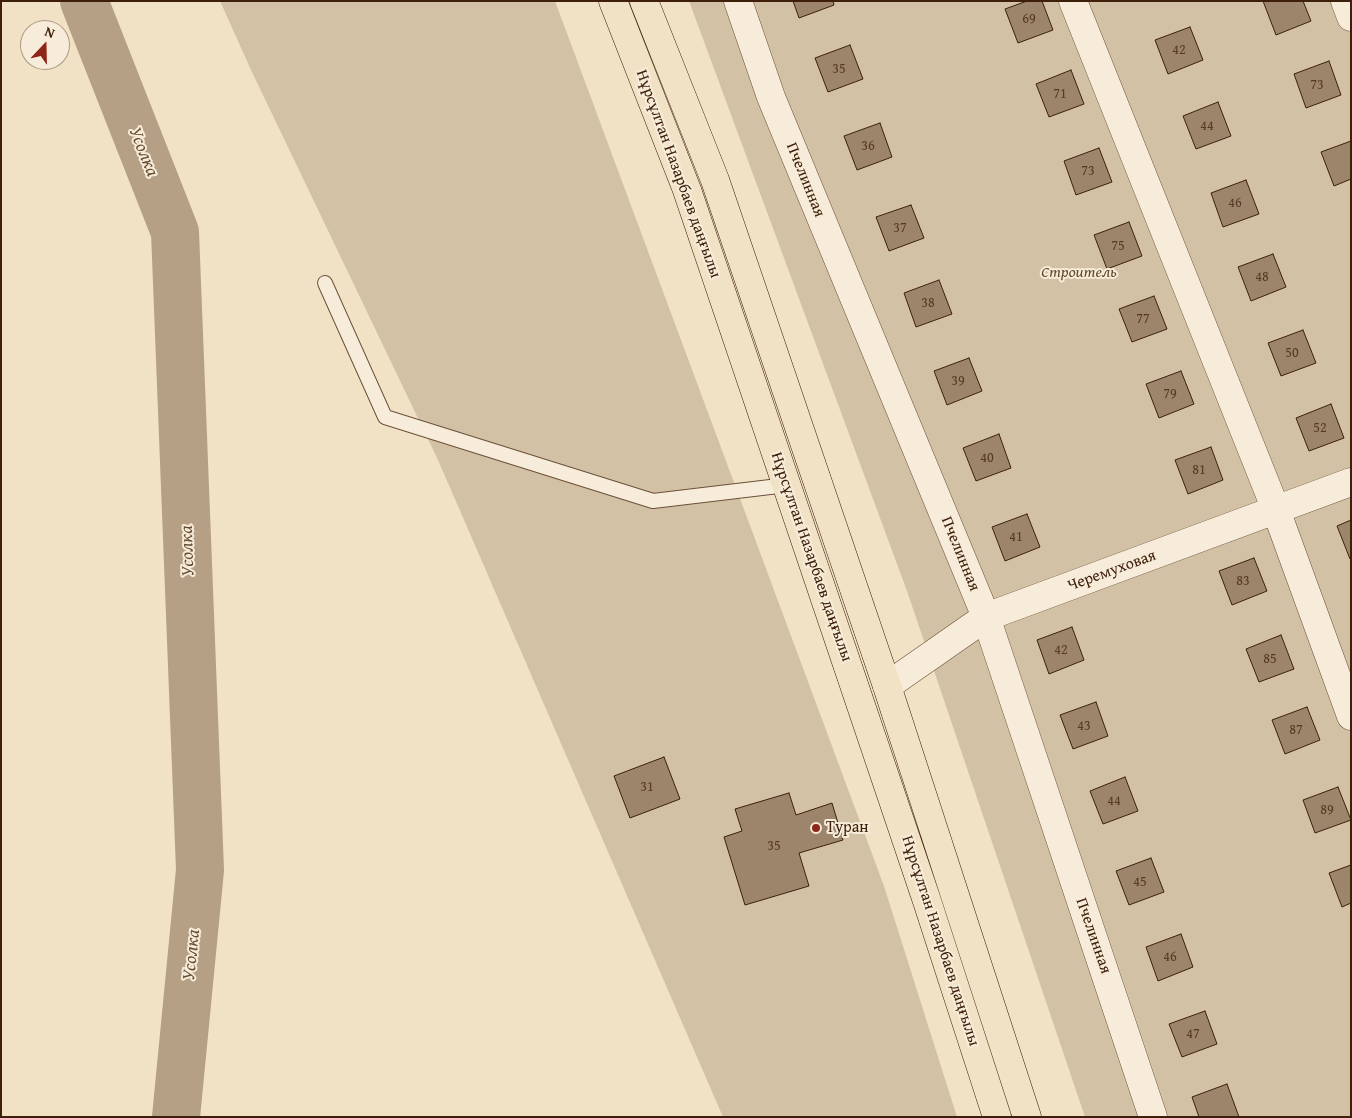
<!DOCTYPE html>
<meta charset="utf-8">
<style>
body{margin:0}
#map{position:relative;width:1352px;height:1118px;overflow:hidden;background:#f2e2c5;font-family:"Gentium Book Plus",serif}
canvas{display:block}
.frame{position:absolute;inset:0;border:2px solid #3e200a;pointer-events:none}
.north{position:absolute;left:20px;top:20px;width:50px;height:50px;box-sizing:border-box;background:#f7ecd9;border:1px solid #ad9a86;border-radius:50%;rotate:21deg;font-size:14px;font-weight:700;line-height:20px;text-align:center;color:#3e200a}
.north::after{content:'';display:block;margin:auto;width:18px;height:22px;background:#8f2418;clip-path:polygon(50% 0,100% 100%,50% 72%,0 100%)}
</style>
<div id="map">
<canvas width="1352" height="1118"></canvas>
<div class="frame"></div>
<div class="north">N</div>
</div>
<script>
const ctx = document.querySelector('canvas').getContext('2d');
ctx.lineJoin = 'round';
function fillPath(path, color) {
  ctx.fillStyle = color;
  ctx.fill(path, 'evenodd');
}
function poly(rows) {
  const path = new Path2D();
  for (const r of rows) {
    path.moveTo(r[0], r[1]);
    for (let i = 2; i < r.length; i += 2) path.lineTo(r[i], r[i + 1]);
  }
  return path;
}
function stroke(path, color, width, dash) {
  ctx.strokeStyle = color;
  ctx.lineWidth = width;
  ctx.lineCap = dash ? 'butt' : 'round';
  ctx.setLineDash(dash || []);
  ctx.stroke(path);
}
function drawText(font, color, halo, rows, align = 'center') {
  ctx.font = font + ' "Gentium Book Plus",serif';
  ctx.lineWidth = 4;
  ctx.setLineDash([]);
  ctx.textBaseline = 'middle';
  ctx.strokeStyle = halo;
  ctx.fillStyle = color;
  for (const [text, x, y, turn = 0] of rows) {
    ctx.save();
    ctx.translate(x, y);
    ctx.rotate((+turn || 0) * Math.PI / 180);
    ctx.textAlign = isNaN(turn) ? turn : align;
    if (halo) ctx.strokeText(text, 0, 0);
    ctx.fillText(text, 0, 0);
    ctx.restore();
  }
}
fillPath(poly([
 [220,1,555,1,884,886,957,1117,723,1117,438,460,251,70],
 [689,1,1351,1,1351,1117,1085,1117,907,591]
]), '#d3c1a5');
stroke(poly([
 [84,1,175,232,200,870,176,1117]
]), '#b5a085', 48);
const building = poly([
 [793,1,833,1,834,5,799,18,793,1],
 [1027,1,1042,1,1053,30,1018,43,1005,9,1027,1],
 [1263,1,1303,1,1311,21,1276,35,1263,1],
 [1190,27,1203,60,1168,74,1155,40,1190,27],
 [850,45,863,79,828,92,815,58,850,45],
 [1329,61,1341,95,1306,108,1294,74,1329,61],
 [1071,70,1084,104,1049,117,1036,84,1071,70],
 [1218,102,1231,136,1196,149,1183,116,1218,102],
 [880,123,892,157,857,170,844,136,880,123],
 [1351,141,1351,179,1334,186,1321,152,1351,141],
 [1099,148,1112,182,1076,195,1064,161,1099,148],
 [1246,180,1259,214,1223,227,1211,193,1246,180],
 [911,205,924,238,889,251,876,217,911,205],
 [1129,222,1142,256,1107,269,1094,235,1129,222],
 [1273,254,1286,287,1251,301,1238,267,1273,254],
 [939,280,952,314,916,327,904,293,939,280],
 [1154,296,1167,329,1132,342,1119,309,1154,296],
 [1303,330,1316,363,1281,376,1268,343,1303,330],
 [969,358,982,391,947,405,934,371,969,358],
 [1181,371,1194,404,1159,418,1146,384,1181,371],
 [1331,404,1344,438,1309,451,1296,418,1331,404],
 [999,434,1011,468,976,481,963,448,999,434],
 [1211,447,1223,480,1188,494,1175,460,1211,447],
 [1027,514,1040,547,1005,561,992,527,1027,514],
 [1351,520,1351,559,1350,559,1337,526,1351,520],
 [1254,558,1267,591,1232,605,1219,571,1254,558],
 [1072,627,1084,660,1049,674,1037,640,1072,627],
 [1281,635,1294,669,1259,682,1246,649,1281,635],
 [1096,702,1108,736,1073,749,1060,715,1096,702],
 [1307,707,1320,740,1285,754,1272,720,1307,707],
 [664,757,680,799,630,818,614,776,664,757],
 [1125,777,1138,811,1103,824,1090,791,1125,777],
 [1338,787,1351,820,1315,833,1303,800,1338,787],
 [789,793,796,815,832,803,843,840,799,853,809,886,745,905,724,837,742,831,735,809,789,793],
 [1151,858,1164,892,1129,905,1116,871,1151,858],
 [1351,865,1351,903,1342,907,1329,873,1351,865],
 [1181,934,1193,967,1158,981,1146,947,1181,934],
 [1205,1011,1217,1044,1182,1057,1169,1024,1205,1011],
 [1227,1084,1239,1117,1199,1117,1192,1097,1227,1084]
]);
fillPath(building, '#9c856b');
stroke(building, '#3e200a', 1);
const service = poly([
 [325,283,385,417,653,501,787,485]
]);
const minor = poly([
 [738,1,771,97,986,617,1153,1117],
 [1073,1,1276,510,1351,716],
 [1345,1,1351,17],
 [887,686,986,617,1351,482]
]);
const primary = poly([
 [613,1,687,190,927,901,997,1117],
 [644,1,715,180,887,686,1027,1117]
]);
stroke(service, '#6b5039', 16);
stroke(minor, '#6b5039', 29);
stroke(primary, '#3e200a', 29);
stroke(service, '#f7ecd9', 14);
stroke(minor, '#f7ecd9', 28);
stroke(primary, '#f2e2c5', 28);
for (const [x, y, r, color] of [
 [816,828,5,"#8f2418"]
]) {
  const dot = new Path2D();
  dot.arc(x, y, r, 0, 2 * Math.PI);
  ctx.fillStyle = color;
  ctx.fill(dot);
  stroke(dot, '#f7ecd9', 2);
}
drawText('14px', '#563922', null, [
 ["69",1029,19],
 ["42",1179,50],
 ["35",839,69],
 ["73",1317,85],
 ["71",1060,94],
 ["44",1207,126],
 ["36",868,146],
 ["73",1088,171],
 ["46",1235,203],
 ["37",900,228],
 ["75",1118,246],
 ["48",1262,277],
 ["38",928,303],
 ["77",1143,319],
 ["50",1292,353],
 ["39",958,381],
 ["79",1170,394],
 ["52",1320,428],
 ["40",987,458],
 ["81",1199,470],
 ["41",1016,537],
 ["83",1243,581],
 ["42",1061,650],
 ["85",1270,659],
 ["43",1084,726],
 ["87",1296,730],
 ["31",647,787],
 ["44",1114,801],
 ["89",1327,810],
 ["35",774,846],
 ["45",1140,882],
 ["46",1170,957],
 ["47",1193,1034]
]);
drawText('16px', '#3e200a', '#f7ecd9', [
 ["Нұрсұлтан Назарбаев даңғылы",678,174,70],
 ["Пчелинная",805,180,68],
 ["Пчелинная",960,554,68],
 ["Нұрсұлтан Назарбаев даңғылы",811,557,71],
 ["Черемуховая",1112,571,-20],
 ["Пчелинная",1093,936,71],
 ["Нұрсұлтан Назарбаев даңғылы",940,941,72]
]);
drawText('italic 16px', '#634831', '#f7ecd9', [
 ["Строитель",1079,273]
]);
drawText('16px', '#3e200a', '#f7ecd9', [
 ["Туран",826,828]
], 'left');
drawText('italic 18px', '#684d35', '#f7ecd9', [
 ["Усолка",143,152,68],
 ["Усолка",188,551,-92],
 ["Усолка",192,955,-84]
]);
</script>
